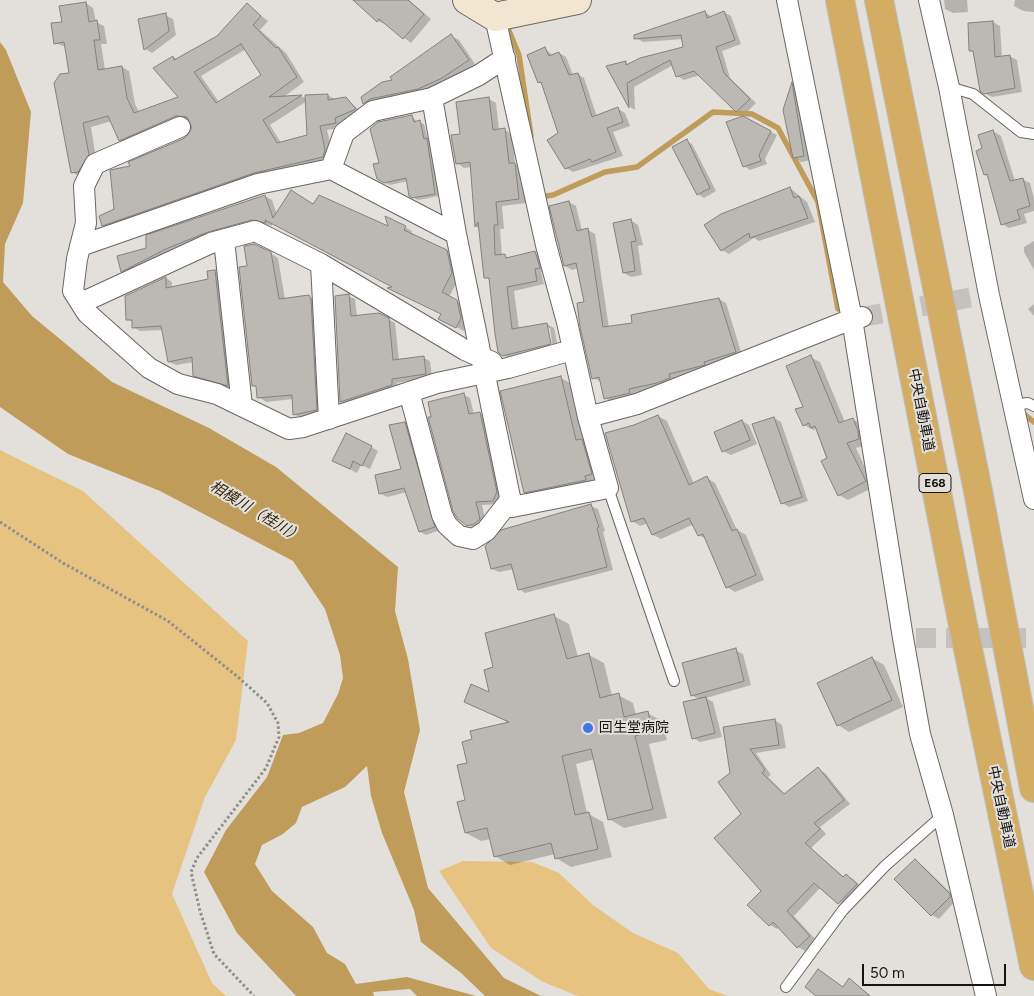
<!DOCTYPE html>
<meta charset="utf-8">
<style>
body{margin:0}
#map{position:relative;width:1034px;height:996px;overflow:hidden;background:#e3e0dc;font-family:Figtree,sans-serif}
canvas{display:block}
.scale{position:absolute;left:862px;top:964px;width:144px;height:22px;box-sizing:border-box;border:2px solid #141312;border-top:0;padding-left:6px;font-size:15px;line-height:18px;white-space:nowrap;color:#141312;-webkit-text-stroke:4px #e3e0dc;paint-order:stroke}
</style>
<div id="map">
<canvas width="1034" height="996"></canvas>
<div class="scale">50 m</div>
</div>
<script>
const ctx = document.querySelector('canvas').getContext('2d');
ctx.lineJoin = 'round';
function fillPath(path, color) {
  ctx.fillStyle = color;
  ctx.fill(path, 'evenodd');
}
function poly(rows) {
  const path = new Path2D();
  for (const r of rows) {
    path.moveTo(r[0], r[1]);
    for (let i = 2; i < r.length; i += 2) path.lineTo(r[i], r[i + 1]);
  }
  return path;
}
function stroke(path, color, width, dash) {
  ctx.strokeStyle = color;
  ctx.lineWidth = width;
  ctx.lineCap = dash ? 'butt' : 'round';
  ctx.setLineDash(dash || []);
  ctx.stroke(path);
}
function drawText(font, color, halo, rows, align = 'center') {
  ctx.font = font + ' Figtree,"Noto Sans JP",sans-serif';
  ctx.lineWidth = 4;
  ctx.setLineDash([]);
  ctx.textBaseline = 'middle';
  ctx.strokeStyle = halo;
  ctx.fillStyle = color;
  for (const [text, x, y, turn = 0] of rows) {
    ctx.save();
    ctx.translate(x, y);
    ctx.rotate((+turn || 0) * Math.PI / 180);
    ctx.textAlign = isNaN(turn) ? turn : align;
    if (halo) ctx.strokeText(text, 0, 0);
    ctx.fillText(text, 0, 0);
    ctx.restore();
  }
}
fillPath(poly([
 [0,450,83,491,248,641,236,740,205,797,172,894,212,983,226,996,0,996],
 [463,861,532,862,559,873,593,905,633,933,678,953,709,989,728,996,578,996,543,982,491,948,439,871]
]), '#e7c382');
fillPath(poly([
 [0,42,6,50,31,112,23,203,5,244,3,282,32,316,112,382,209,428,276,467,398,567,395,611,408,659,420,730,404,792,428,888,504,978,541,996,485,996,461,973,421,942,414,910,382,833,371,796,367,766,345,787,302,807,296,823,283,834,262,845,255,864,272,891,313,927,327,953,345,964,356,984,407,977,476,996,417,996,410,989,373,992,374,996,296,996,237,933,204,872,226,830,267,777,283,735,299,733,323,723,338,694,343,678,340,655,325,609,293,561,160,491,68,454,0,407]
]), '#c09c5a');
fillPath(poly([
 [363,0,409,0,431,19,411,43,386,24,377,21],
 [944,0,967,0,968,12,953,13,945,9],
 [1015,0,1034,0,1034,12,1023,11,1014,6],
 [86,3,93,8,96,22,104,26,107,44,101,44,105,70,122,67,129,71,135,104,139,112,180,97,173,57,177,59,217,36,247,5,268,21,260,30,286,53,304,82,282,98,301,96,307,99,327,95,335,99,346,99,363,113,343,127,327,130,333,155,330,161,111,229,103,225,115,210,131,167,186,139,191,134,192,122,184,120,128,144,120,140,112,121,91,127,96,159,80,177,72,172,70,74,66,47,55,43,63,23],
 [246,49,262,75,219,102,201,76],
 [307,101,309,136,281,143,270,125],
 [705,12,712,17,724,12,731,16,741,44,722,51,730,78,756,103,744,115,737,111,700,75,684,80,677,76,673,65,634,87,635,110,630,107,608,67,626,63,629,65,684,48,683,39,643,42,636,38],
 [165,15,173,19,176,35,152,53,145,49,140,20],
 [993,22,1000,26,1002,57,1009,56,1017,60,1022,92,992,97,984,93,974,53,971,51],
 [451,36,459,40,475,64,449,82,371,107,364,103],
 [545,49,553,55,559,53,566,57,573,75,577,74,584,78,597,117,618,109,625,113,630,126,613,132,623,156,573,172,566,168,560,133,543,85,539,82],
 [792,84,798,88,811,160,801,162,794,157,784,111],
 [489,99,496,103,499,130,505,130,512,134,515,164,522,168,526,203,502,206,504,229,500,229,502,256,511,258,535,253,542,257,546,271,541,272,544,284,514,291,519,329,547,324,554,328,558,347,553,349,550,328,547,328,551,349,510,359,503,355,490,280,486,277,480,228,476,227,471,167,464,168,457,163,461,135],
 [412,116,417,122,424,124,428,140,431,142,439,196,418,200,410,195,408,181,390,185,378,179,381,164],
 [743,117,777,135,765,159,767,164,750,170,744,166],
 [993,131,1001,136,1015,181,1022,179,1030,183,1034,198,1034,211,1024,214,1027,223,1009,228,1002,224,989,177,985,175,984,149],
 [686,141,692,144,716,191,704,198,698,194],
 [790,188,807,202,815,222,759,241,754,238,729,254,722,250],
 [265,196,272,200,277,215,314,205,389,228,387,218,412,231,411,234,454,255,459,278,449,297,464,305,468,322,464,331,447,322,442,314,395,288,272,223,272,226,260,223,129,275,122,271,147,249],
 [569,202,576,206,582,231,588,230,595,234,609,328,634,324,719,299,726,303,742,355,711,368,675,377,676,382,635,393,636,396,612,402,605,398,602,382,593,378,585,303,578,268,572,270,565,266],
 [631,220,638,225,643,245,638,246,642,275,631,277,624,273],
 [1034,241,1034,270,1024,252,1024,247],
 [270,253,278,258,285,299,308,296,316,301,324,414,301,418,294,414,293,399,266,402,259,397,258,388,253,385,249,267],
 [215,271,222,275,234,389,195,375,194,362,176,365,169,362,163,330,140,331,133,327,133,322,127,319,126,297,166,278,172,282,172,288,209,280],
 [348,296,355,299,357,316,379,314,395,323,399,360,424,358,430,361,432,377,397,383,398,388,347,405,341,402,336,297],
 [1034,304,1034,316,1028,309],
 [810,357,820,362,845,422,853,419,862,425,868,444,856,448,874,487,848,500,839,495,816,429,813,430,804,425],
 [561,378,572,384,603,480,536,498,525,492],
 [464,395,470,398,474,415,480,413,486,417,503,496,499,504,482,505,486,523,475,528,468,525,433,418],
 [658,416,667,421,694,484,707,478,715,483,737,530,746,535,764,580,735,592,727,587,707,540,699,535,694,524,661,539,653,535,648,523,640,526,632,521,634,426],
 [774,418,781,422,808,501,789,507,782,503],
 [742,421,749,425,757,444,731,455,723,451],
 [404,423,411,427,440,530,426,535,420,532,407,492,387,497,381,494,402,470],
 [371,447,378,451,370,469,361,465,357,473,341,465],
 [591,506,598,509,605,531,603,532,613,570,525,593,519,589,514,569,499,572,492,569],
 [554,616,569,624,578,657,589,655,604,663,612,696,618,695,633,703,636,715,647,713,662,721,667,740,649,744,667,818,624,828,609,819,595,759,576,764,587,813,603,822,612,857,571,867,556,858,555,854,510,865,495,856,491,839,481,841,466,833,468,764,473,740,510,723,465,702,491,694,495,668],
 [735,650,743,654,751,685,706,698,713,702,722,737,700,742,693,738,699,699,693,696],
 [872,658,884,665,903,707,849,732,838,725],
 [775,720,782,725,786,748,756,753,771,775,768,777,786,795,818,769,825,773,850,804,820,827,826,834,811,848,844,877,846,875,853,879,863,888,846,907,821,887,794,916,816,940,805,951,798,947,779,927,777,929,770,925,763,891,731,774,724,728],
 [915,860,922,865,957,899,939,919,932,915],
 [850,979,871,996,819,996,843,988]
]), '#0003');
stroke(poly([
 [505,21,519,55,531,136],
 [540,194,540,197,553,195,605,172,637,167,713,112,752,114,778,128,818,202,838,309],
 [1020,411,1034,422]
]), '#c09c5a', 5.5);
const building = poly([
 [353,0,408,0,424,14,403,39,379,19,377,22,353,0],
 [86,2,89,22,97,20,100,40,94,40,98,70,122,66,127,98,134,113,178,97,153,68,173,56,174,60,217,36,247,3,261,16,253,25,276,48,278,47,297,77,269,97,302,95,263,120,277,143,307,135,305,95,328,94,328,100,346,97,356,109,335,118,336,123,320,126,325,150,323,157,254,173,102,226,99,216,114,209,110,170,130,166,128,162,185,138,192,128,187,117,176,116,119,141,108,116,83,123,89,155,78,172,71,173,54,83,60,74,69,73,64,42,54,44,51,23,62,22,59,6,86,2],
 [241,44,261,75,216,103,194,72,241,44],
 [705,11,707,18,724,11,735,40,716,47,724,73,750,99,736,112,694,71,676,77,670,60,627,83,629,108,606,66,626,61,626,65,640,58,683,47,681,35,634,39,634,35,705,11],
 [166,13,169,31,144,50,138,19,166,13],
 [993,21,995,57,1010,55,1015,88,984,94,980,91,973,51,969,51,968,23,993,21],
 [451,34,469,60,442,78,418,89,370,99,363,104,361,97,382,82,392,80,390,77,451,34],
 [545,47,549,56,559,52,569,75,578,73,592,117,618,107,623,122,607,128,616,152,592,162,590,159,565,169,547,140,558,133,541,82,538,83,527,55,545,47],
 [792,82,804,156,793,158,783,110,792,82],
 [489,97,493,130,505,128,509,163,515,163,519,199,496,202,498,225,494,225,495,255,505,254,506,258,535,251,540,268,535,269,537,281,507,287,512,329,547,323,551,344,502,356,498,352,495,334,489,278,484,278,478,222,475,227,470,162,456,164,451,135,460,134,456,102,489,97],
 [412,115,414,122,420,120,424,139,427,138,435,194,412,198,409,196,406,178,384,183,377,179,373,164,379,163,370,129,378,122,412,115],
 [743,116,771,131,759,155,761,161,743,167,726,122,743,116],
 [993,130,1010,181,1023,178,1030,206,1017,210,1020,219,1001,225,987,174,984,175,976,151,982,148,978,135,993,130],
 [687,139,710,188,697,195,672,147,687,139],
 [790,187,794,198,799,196,808,218,750,238,749,233,721,251,704,225,721,214,790,187],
 [291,190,313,204,319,195,388,226,385,216,406,226,404,230,447,250,452,273,442,292,457,300,461,318,456,328,438,319,441,314,387,288,392,287,265,220,266,223,252,220,208,232,168,248,121,272,117,256,146,248,146,235,265,195,273,218,291,190],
 [569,201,577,231,588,228,603,327,632,323,631,315,719,298,736,352,704,362,705,365,669,374,670,378,657,383,629,389,630,393,604,399,599,377,592,379,580,327,577,303,584,302,576,263,564,266,549,206,569,201],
 [631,219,636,241,631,242,635,271,623,273,613,223,631,219],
 [254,244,271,252,279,299,309,295,311,299,317,410,293,415,292,395,257,398,256,386,252,386,239,267,247,266,244,246,254,244],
 [215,270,228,386,193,376,192,357,168,362,161,326,132,328,132,320,126,320,125,296,166,277,166,288,208,279,207,271,215,270],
 [349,294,351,316,379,313,389,318,393,360,424,356,426,374,392,379,392,385,340,402,335,296,349,294],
 [811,355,839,423,853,418,858,431,859,439,847,443,866,481,838,496,821,461,827,458,815,426,811,428,809,423,803,426,795,409,803,407,786,366,811,355],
 [561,376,576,440,582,439,592,474,585,476,586,480,524,493,500,391,561,376],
 [464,393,469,414,480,412,497,492,493,501,476,502,480,519,474,524,467,526,457,518,453,511,428,417,431,417,428,402,464,393],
 [658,415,689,485,707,476,732,531,737,529,756,575,726,588,703,534,698,536,689,518,652,535,644,518,631,522,605,433,634,425,658,415],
 [774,417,802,497,781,504,752,424,774,417],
 [742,420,750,440,722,452,714,432,742,420],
 [405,422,435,527,419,532,404,488,379,494,375,475,401,469,389,425,405,422],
 [346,433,372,446,362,466,353,461,350,469,332,461,346,433],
 [591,504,599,527,597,528,607,567,518,590,511,564,491,569,485,546,501,530,591,504],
 [554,614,567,659,589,653,600,698,619,693,624,717,648,711,652,731,635,736,653,809,608,820,591,749,562,756,575,815,589,812,598,849,555,859,551,843,494,857,487,828,465,833,457,802,465,800,457,765,467,763,462,742,472,739,470,731,509,722,464,702,471,684,489,692,484,670,493,667,485,633,554,614],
 [736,648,744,681,691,696,682,663,736,648],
 [872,657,892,700,837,726,817,683,872,657],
 [706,697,715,733,692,739,683,702,706,697],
 [775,719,779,745,750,749,765,770,762,773,784,794,818,767,844,800,814,823,820,829,805,843,843,877,846,874,857,884,838,904,814,883,787,911,810,936,797,948,773,922,769,926,747,905,761,891,714,838,741,814,718,782,730,773,723,727,775,719],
 [915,859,950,894,950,897,931,916,894,879,915,859],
 [818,969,843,987,849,978,870,996,816,996,805,987,818,969]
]);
fillPath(building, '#bcb9b5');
stroke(building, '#84817d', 1);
stroke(poly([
 [862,317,973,297],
 [916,638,1034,638]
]), '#c4c1be', 20, [20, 10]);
const lane = poly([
 [949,87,973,94,1021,132,1034,134],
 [1013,405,1028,403,1034,406],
 [608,488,674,681],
 [786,987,843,910,885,866,943,815]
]);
const street = poly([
 [787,0,852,319,903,638,920,734,943,815,986,996],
 [929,0,949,87,989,295,1034,499],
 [495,17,546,245,567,322,588,417,637,404,852,319,862,317],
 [432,98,456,234,512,507,608,488,588,417],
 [180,127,95,164,84,186,86,223,77,259,73,291,87,313,149,368,178,384,217,394,289,429,303,427,437,383,508,368,572,350],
 [456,234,331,169,344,133,373,111,432,98,479,75,505,58],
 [224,240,242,406],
 [80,246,258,184,331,169],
 [321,264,329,419],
 [81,303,211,243,255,231,321,264,465,350,492,362],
 [409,392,442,515,447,525,459,536,473,539,486,531,511,499]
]);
const secondary = poly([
 [467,0,495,17,577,0]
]);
const highway = poly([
 [840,0,963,625,1034,966],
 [879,0,978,491,1034,788]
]);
stroke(lane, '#696763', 12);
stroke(street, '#696763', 22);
stroke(secondary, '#696763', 30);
stroke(highway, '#bdbdbd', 30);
stroke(poly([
 [0,522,63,563,168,621,238,677,267,703,278,723,279,737,266,768,197,858,191,872,200,911,214,954,254,996]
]), '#908e8b', 3, [2.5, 2.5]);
stroke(lane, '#fff', 10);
stroke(street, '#fff', 20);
stroke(secondary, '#f2e6d0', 28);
stroke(highway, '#d4ad64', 28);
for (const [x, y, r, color] of [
 [588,728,6,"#3c78e7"]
]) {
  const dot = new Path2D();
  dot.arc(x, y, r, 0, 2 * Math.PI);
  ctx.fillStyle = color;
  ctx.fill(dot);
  stroke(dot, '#e3e0dc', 2);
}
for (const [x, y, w] of [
 [935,483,32]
]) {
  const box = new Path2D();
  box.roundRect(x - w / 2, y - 9.5, w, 19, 4);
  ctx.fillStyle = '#e3e0dc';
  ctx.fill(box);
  stroke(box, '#141312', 1);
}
drawText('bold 12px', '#141312', null, [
 ["E68",935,483]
]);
drawText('14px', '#141312', '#e3e0dc', [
 ["中央自動車道",921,410,79],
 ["中央自動車道",1001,807,78]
]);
drawText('14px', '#141312', '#e3e0dc', [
 ["回生堂病院",599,728]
], 'left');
drawText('italic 15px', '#372809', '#e3e0dc', [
 ["相模川（桂川）",256,512,31]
]);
</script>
